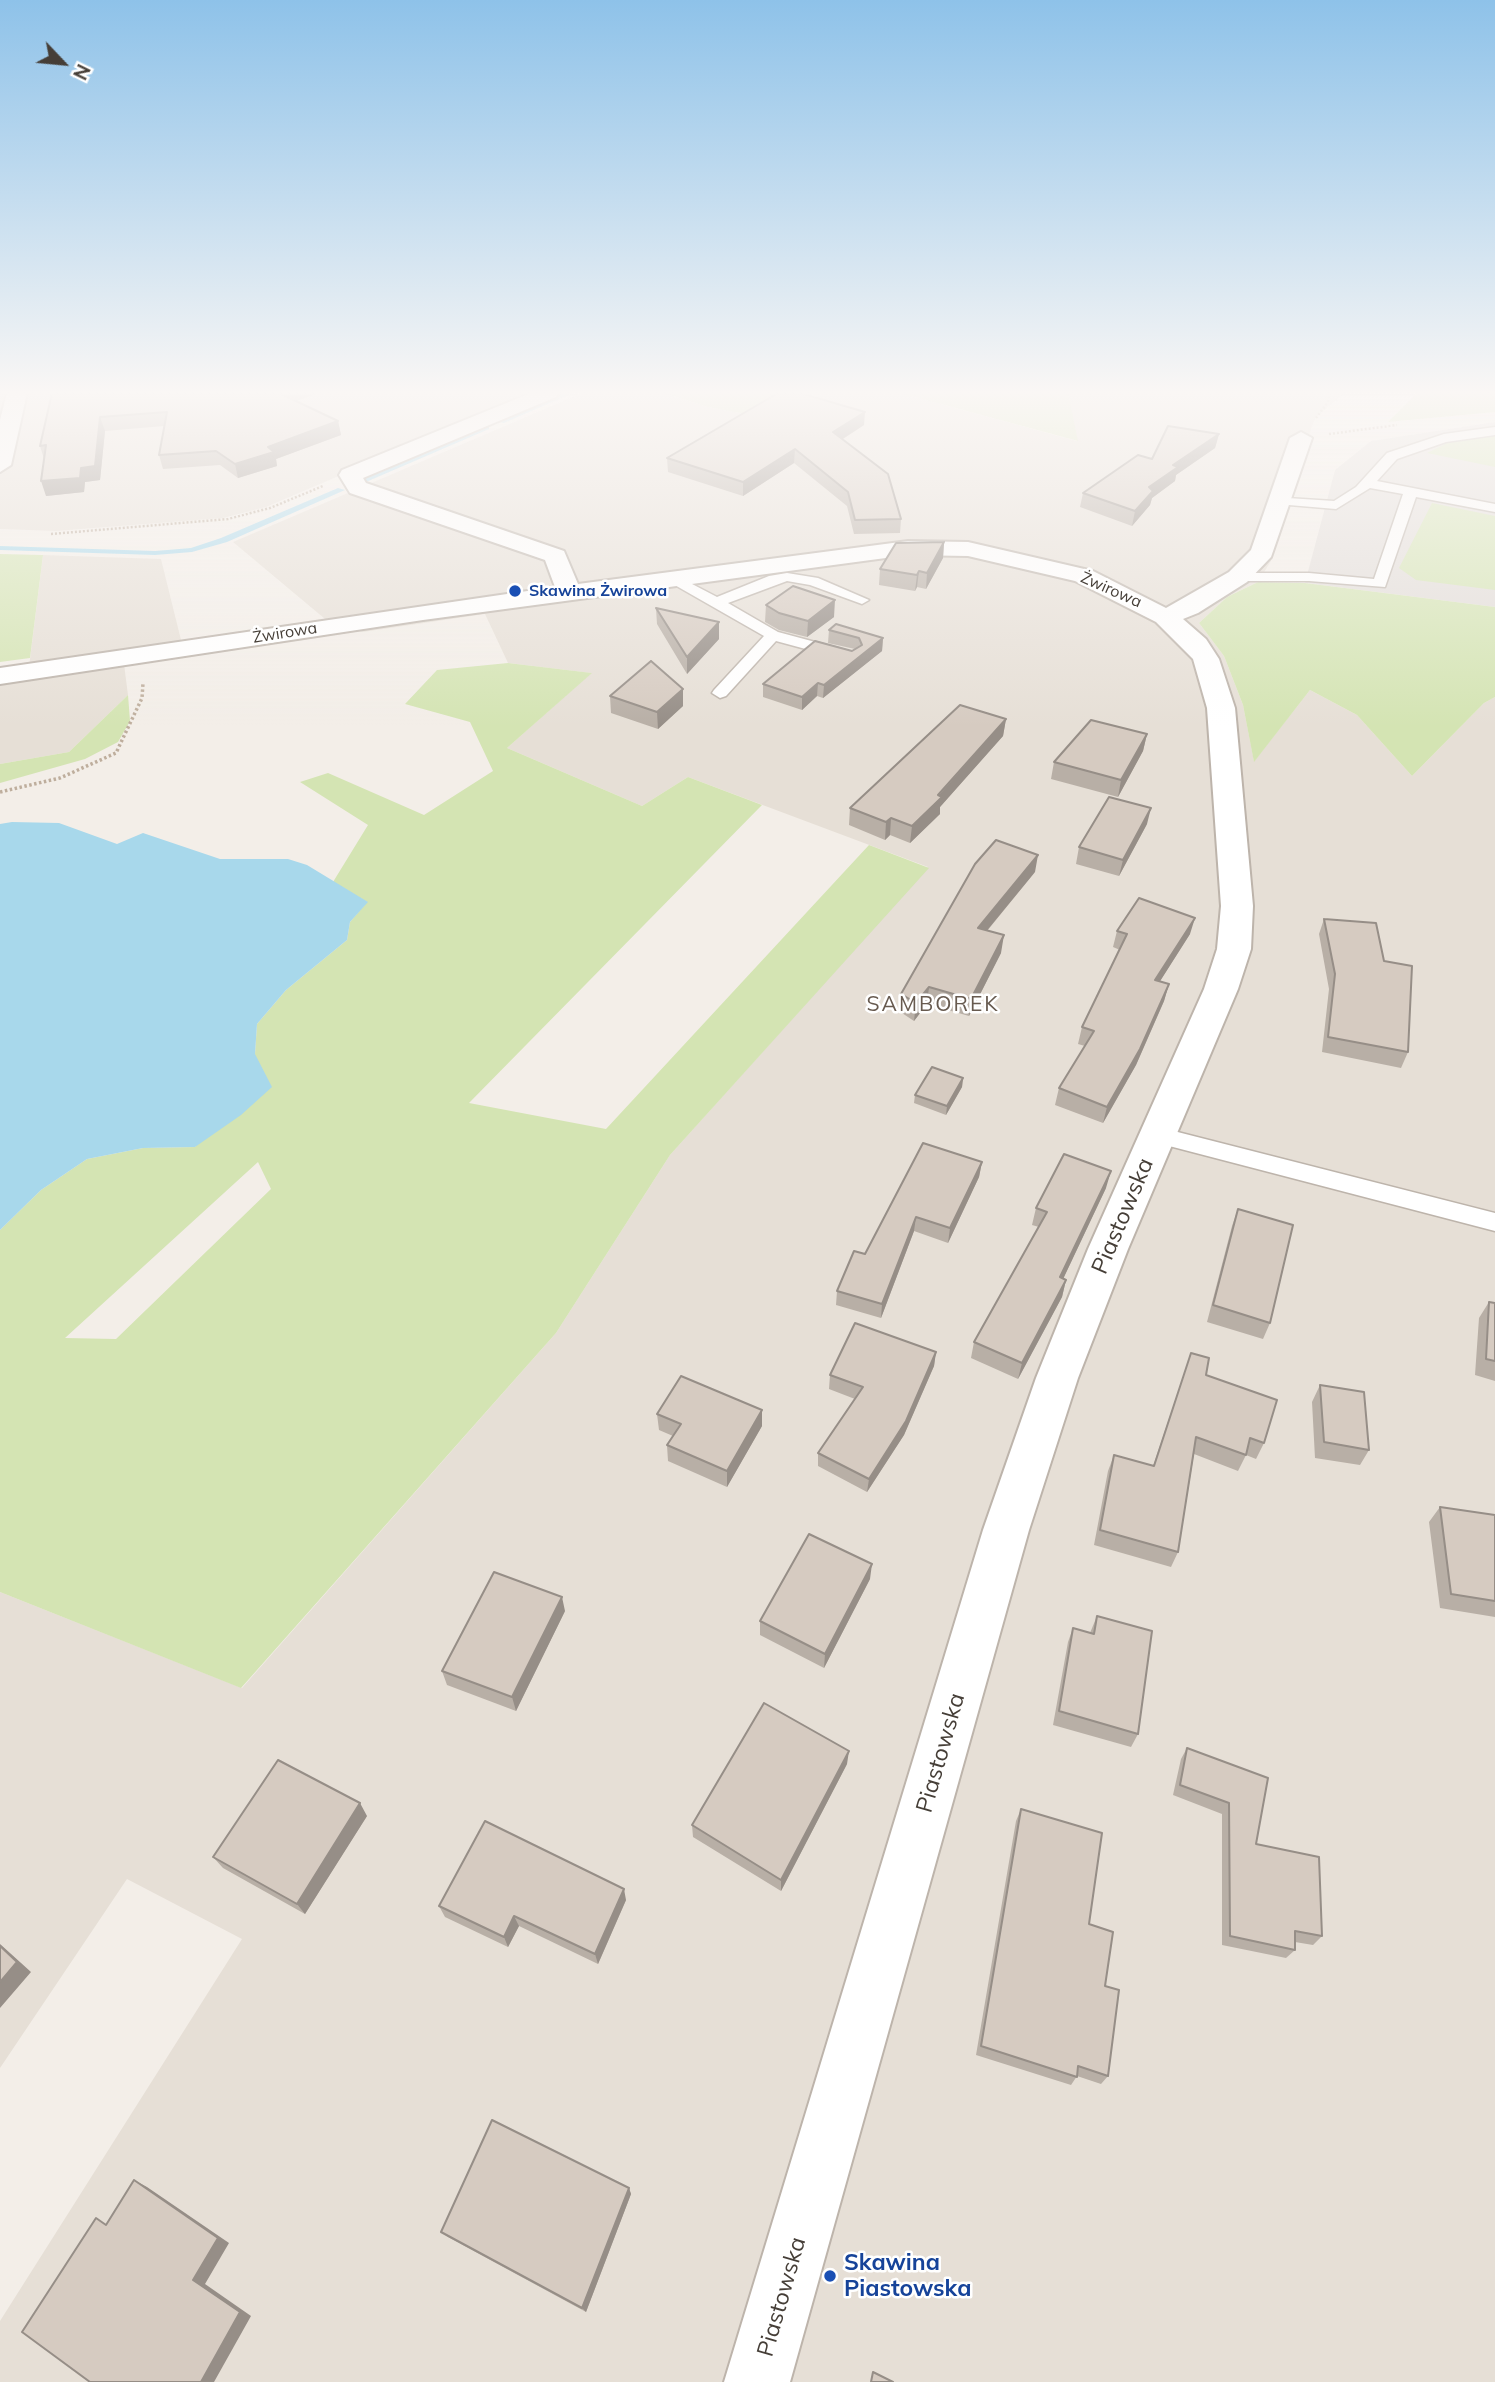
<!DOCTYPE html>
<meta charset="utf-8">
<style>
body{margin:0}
#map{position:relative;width:1495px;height:2382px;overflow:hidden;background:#f3eee8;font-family:Mulish,sans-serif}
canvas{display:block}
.north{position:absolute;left:28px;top:28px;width:70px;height:70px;-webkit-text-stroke:5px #fff;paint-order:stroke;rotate:116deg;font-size:19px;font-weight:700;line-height:28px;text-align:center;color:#453e37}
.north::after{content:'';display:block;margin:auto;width:24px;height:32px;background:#453e37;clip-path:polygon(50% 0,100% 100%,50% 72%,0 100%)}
</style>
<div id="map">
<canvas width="1495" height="2382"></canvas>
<div class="north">N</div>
</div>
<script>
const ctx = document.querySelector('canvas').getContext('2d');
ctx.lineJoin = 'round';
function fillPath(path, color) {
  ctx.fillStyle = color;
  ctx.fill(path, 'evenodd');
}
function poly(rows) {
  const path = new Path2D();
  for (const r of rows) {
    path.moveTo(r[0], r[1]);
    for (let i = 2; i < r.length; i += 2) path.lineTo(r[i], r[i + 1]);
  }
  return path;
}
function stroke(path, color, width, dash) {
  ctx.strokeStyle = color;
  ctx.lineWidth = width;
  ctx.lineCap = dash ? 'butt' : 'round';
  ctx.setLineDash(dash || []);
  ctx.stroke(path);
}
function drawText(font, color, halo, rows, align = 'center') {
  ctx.font = font + ' Mulish,sans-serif';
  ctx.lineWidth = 5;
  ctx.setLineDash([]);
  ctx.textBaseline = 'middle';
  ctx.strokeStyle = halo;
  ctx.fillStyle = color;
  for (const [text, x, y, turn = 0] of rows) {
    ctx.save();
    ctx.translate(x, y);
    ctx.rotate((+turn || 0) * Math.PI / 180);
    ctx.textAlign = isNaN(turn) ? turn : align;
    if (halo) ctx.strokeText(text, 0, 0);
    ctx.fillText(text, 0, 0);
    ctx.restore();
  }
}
fillPath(poly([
 [0,393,534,393,266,507,223,518,56,531,0,529],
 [582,393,664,393,708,407,745,414,781,393,900,393,1077,441,1068,393,1345,393,1316,417,1311,429,1271,561,1258,582,1227,597,1199,623,1224,656,1243,705,1254,761,1310,690,1357,715,1412,776,1484,703,1495,697,1495,2382,0,2382,0,2321,242,1939,127,1879,0,2068,0,1592,242,1688,556,1333,670,1155,928,867,688,777,642,806,507,748,591,673,508,663,485,614,363,632,331,624,233,542],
 [43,555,161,559,182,644,29,667],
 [124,664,128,695,69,752,0,764,0,682]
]), '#e6dfd6');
fillPath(poly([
 [1495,422,1495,607,1305,583,1335,470,1371,441]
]), '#e2ddd9');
fillPath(poly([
 [664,393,781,393,745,414,708,407],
 [900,393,1068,393,1078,441],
 [1417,393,1495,393,1495,412,1388,422],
 [1495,435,1495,467,1427,453,1451,441],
 [1432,503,1495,516,1495,590,1416,580,1399,568],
 [0,554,43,555,30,658,0,662],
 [1258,582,1305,583,1495,607,1495,697,1484,703,1412,776,1357,715,1310,690,1254,762,1243,705,1224,656,1199,623,1227,597],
 [508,663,592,673,507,748,642,806,688,777,762,805,469,1103,606,1129,869,845,929,868,670,1155,556,1333,241,1688,0,1592,0,1230,41,1190,87,1159,143,1148,195,1147,255,1054,257,1024,286,990,347,940,350,922,367,902,333,882,368,825,300,782,328,773,424,815,493,771,470,722,405,704,437,670],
 [258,1162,271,1189,116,1339,65,1338],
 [128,695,130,721,118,742,85,759,0,783,0,764,69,752]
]), '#d4e4b3');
fillPath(poly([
 [12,822,59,823,117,844,143,833,220,859,288,859,307,865,368,902,350,922,347,940,286,990,257,1024,255,1054,272,1087,241,1115,195,1147,143,1148,87,1159,41,1190,0,1230,0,824]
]), '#a8d8eb');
fillPath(poly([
 [564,393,573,393,504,423,499,422,564,393],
 [487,426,489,427,489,429,366,482,359,480,487,426],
 [338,488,345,490,227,542,192,552,155,555,0,550,0,546,155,551,191,548,221,538,338,488]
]), '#a8d8eb');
const lane = poly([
 [1495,427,1495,435,1446,442,1397,459,1377,481,1495,504,1495,512,1416,497,1385,587,1309,581,1238,581,1231,577,1238,573,1309,573,1374,579,1403,494,1370,488,1336,509,1277,504,1272,503,1272,497,1334,501,1356,487,1387,453,1444,434,1495,427],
 [671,573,717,597,769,576,787,573,818,578,869,600,862,604,810,585,787,581,728,603,778,632,845,650,847,653,839,658,776,641,726,696,720,698,712,693,714,690,764,636,666,580,664,577,671,573],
 [1158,1127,1495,1213,1495,1231,1150,1141,1147,1135,1150,1129,1158,1127]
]);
const street = poly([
 [7,393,27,393,11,465,0,472,0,420,7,393],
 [531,393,559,393,556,397,363,478,366,483,564,551,578,584,908,541,968,542,1093,571,1166,608,1229,572,1251,550,1290,438,1301,432,1312,438,1271,557,1247,582,1198,613,1183,619,1206,639,1219,659,1235,708,1253,906,1251,949,1238,989,1128,1249,1078,1378,1029,1530,790,2382,724,2382,983,1530,1036,1378,1088,1249,1204,989,1217,949,1221,906,1207,708,1193,659,1156,622,1075,581,968,556,908,555,423,620,0,684,0,668,555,587,545,560,350,493,339,475,342,470,531,393]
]);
stroke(lane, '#bdb4ab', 3);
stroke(street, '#bdb4ab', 4);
stroke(poly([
 [1316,418,1328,402,1330,393],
 [1329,434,1397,425],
 [51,534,228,519,270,508,323,486]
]), '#beae9d', 2.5, [2, 2]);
stroke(poly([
 [0,792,60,778,116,753,142,698,143,683]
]), '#beae9d', 3.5, [2.5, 2.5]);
fillPath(lane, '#fff');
fillPath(street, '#fff');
fillPath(poly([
 [52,393,319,393,296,401,338,421,341,435,276,459,277,466,238,478,220,465,163,469,159,455,164,426,105,431,100,480,85,482,84,492,46,496,44,459,40,446],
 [864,425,843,439,901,519,900,533,854,534,847,506,794,463,743,496,668,472,667,458],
 [1219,434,1215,448,1176,475,1175,481,1152,498,1150,505,1132,526,1080,507,1083,493,1152,459],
 [944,542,943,558,926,589,917,587,915,591,879,585,880,569],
 [766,605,834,617,807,637,779,630,765,622],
 [656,608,719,639,687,674,657,624],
 [829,630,883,638,882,651,823,698,817,696,802,710,763,697,763,684,855,649,828,643],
 [683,689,683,706,658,729,611,713,610,696],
 [1006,719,1003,736,940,807,940,814,910,843,890,835,885,840,849,825,850,808],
 [1147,734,1143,751,1118,797,1051,779,1054,762],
 [1147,824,1119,876,1076,864,1079,847],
 [1035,872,987,931,1001,953,969,1016,927,1004,914,1021,899,1011,901,994],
 [1324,919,1408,1052,1401,1068,1322,1052,1329,989,1319,934],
 [1117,931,1190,934,1160,981,1169,984,1164,1001,1136,1065,1103,1123,1055,1105,1059,1088,1085,1046,1078,1044,1082,1027,1120,950,1113,947],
 [963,1078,962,1087,946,1115,914,1103,915,1095],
 [982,1162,979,1177,948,1243,914,1231,881,1318,836,1305,837,1291,865,1254],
 [1106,1188,1063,1279,1066,1280,1062,1297,1018,1379,971,1358,974,1342,1039,1227,1032,1225,1036,1208],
 [1238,1209,1270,1323,1263,1339,1207,1322,1232,1226],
 [1489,1302,1495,1303,1495,1381,1475,1375,1479,1318],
 [936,1352,934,1366,904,1435,867,1492,818,1466,818,1453,855,1399,829,1389,830,1375],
 [1191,1353,1206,1375,1264,1443,1256,1459,1246,1455,1238,1471,1194,1454,1178,1552,1171,1567,1094,1545,1108,1471,1114,1455,1153,1466],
 [1320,1385,1369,1450,1360,1465,1315,1458,1312,1402],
 [762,1410,762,1426,727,1487,668,1461,667,1445,673,1436,659,1430,657,1414],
 [1440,1507,1495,1515,1495,1617,1440,1608,1429,1522],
 [870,1579,824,1668,760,1635,760,1621],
 [565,1611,516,1711,447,1685,442,1671],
 [1097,1616,1138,1734,1131,1747,1053,1725,1068,1642,1073,1628,1090,1633],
 [1187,1748,1268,1778,1256,1844,1322,1936,1313,1945,1295,1942,1295,1950,1286,1958,1222,1945,1222,1814,1173,1795,1181,1759],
 [847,1764,781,1891,693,1837,692,1825],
 [1021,1809,1105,1986,1108,2076,1101,2084,1077,2076,1071,2085,976,2055,1016,1821],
 [367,1816,305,1914,223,1868,213,1857],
 [626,1900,598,1964,519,1926,508,1947,445,1917,439,1906],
 [629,2188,631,2194,586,2312,448,2237,441,2232]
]), '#b8afa6');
fillPath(poly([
 [278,393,319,393,281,406],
 [865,412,864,425,833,445,833,432],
 [100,417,105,431,100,480,85,482,84,492,46,496,41,481],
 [338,421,341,435,276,459,277,466,238,478,235,464,268,447],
 [1219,434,1215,448,1176,475,1175,481,1152,498,1150,505,1132,526,1135,511,1149,487,1173,465],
 [795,449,794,463,743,496,743,482],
 [944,542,943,558,926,589,927,573],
 [919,571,917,587,915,591,917,575],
 [835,600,834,617,807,637,808,621],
 [719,622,719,639,687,674,687,657],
 [883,638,882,651,823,698,824,685],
 [818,683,817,696,802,710,802,697],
 [683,689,683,706,658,729,657,712],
 [1006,719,1003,736,940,807,940,814,910,843,912,826],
 [1147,734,1143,751,1118,797,1121,780],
 [1151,808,1147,824,1119,876,1123,860],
 [891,818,890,835,885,840,886,822],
 [1038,855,1035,872,975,945,978,928],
 [1195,918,1190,934,1150,997,1155,980],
 [1004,935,1001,953,969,1016,971,999],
 [1169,984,1164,1001,1136,1065,1103,1123,1107,1107],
 [929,987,927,1004,914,1021,916,1003],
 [963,1078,962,1087,946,1115,947,1106],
 [982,1162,979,1177,948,1243,950,1228],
 [1111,1171,1106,1188,1056,1294,1060,1277],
 [916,1217,914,1231,881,1318,882,1304],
 [1066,1280,1062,1297,1018,1379,1022,1363],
 [936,1352,934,1366,904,1435,867,1492,869,1479],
 [762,1410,762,1426,727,1487,727,1471],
 [872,1564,870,1579,824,1668,825,1654],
 [562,1597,565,1611,516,1711,512,1697],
 [849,1751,847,1764,781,1891,781,1880],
 [360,1803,367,1816,305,1914,297,1904],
 [624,1889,626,1900,598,1964,595,1954],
 [514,1916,519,1926,508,1947,504,1937],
 [0,1944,31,1972,0,2008],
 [134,2180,147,2187,229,2243,205,2284,251,2316,214,2382,201,2382,193,2280],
 [629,2188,631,2194,586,2312,582,2308]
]), '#968e87');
const building = poly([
 [52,393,279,393,338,421,268,447,274,452,235,464,216,451,159,455,167,412,100,417,95,466,81,468,80,478,41,481,46,445,40,446,52,393],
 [778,393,800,393,865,412,833,432,888,474,901,519,855,520,848,492,795,449,743,482,667,458,778,393],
 [1168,426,1219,434,1173,465,1178,467,1149,487,1153,491,1135,511,1083,493,1138,455,1152,459,1168,426],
 [944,542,927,573,919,571,917,575,880,569,896,543,944,542],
 [793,586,835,600,808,621,779,613,766,605,793,586],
 [656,608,719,622,687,657,656,608],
 [836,624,883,638,824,685,818,683,802,697,763,684,815,641,852,651,862,645,859,638,829,630,836,624],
 [651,661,683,689,657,712,610,696,651,661],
 [960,705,1006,719,938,795,942,797,912,826,891,818,886,822,850,808,960,705],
 [1091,720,1147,734,1121,780,1054,762,1091,720],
 [1109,797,1151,808,1123,860,1079,847,1109,797],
 [996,840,1038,855,978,928,1004,935,971,999,929,987,916,1003,901,994,975,864,996,840],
 [1139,898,1195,918,1155,980,1169,984,1140,1049,1107,1107,1059,1088,1094,1031,1082,1027,1127,934,1117,931,1139,898],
 [1324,919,1376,923,1384,961,1412,966,1408,1052,1328,1037,1335,974,1324,919],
 [932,1067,963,1078,947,1106,915,1095,932,1067],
 [923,1143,982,1162,950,1228,916,1217,882,1304,837,1291,854,1251,865,1254,923,1143],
 [1064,1154,1111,1171,1060,1277,1066,1280,1022,1363,974,1342,1047,1212,1036,1208,1064,1154],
 [1238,1209,1293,1225,1270,1323,1213,1305,1238,1209],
 [1489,1302,1495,1303,1495,1361,1486,1359,1489,1302],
 [855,1323,936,1352,906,1421,869,1479,818,1453,863,1387,830,1375,855,1323],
 [1191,1353,1209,1358,1206,1375,1277,1400,1264,1443,1250,1438,1246,1455,1196,1437,1178,1552,1100,1530,1114,1455,1154,1466,1191,1353],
 [681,1376,762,1410,727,1471,667,1445,681,1424,657,1414,681,1376],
 [1320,1385,1364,1392,1369,1450,1324,1442,1320,1385],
 [1440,1507,1495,1515,1495,1601,1451,1594,1440,1507],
 [809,1534,872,1564,825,1654,760,1621,809,1534],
 [494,1572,562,1597,512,1697,442,1671,494,1572],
 [1097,1616,1152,1631,1138,1734,1059,1711,1073,1628,1094,1634,1097,1616],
 [764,1703,849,1751,781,1880,692,1825,764,1703],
 [1187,1748,1268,1778,1256,1844,1319,1857,1322,1936,1295,1931,1295,1950,1230,1936,1229,1803,1180,1785,1187,1748],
 [278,1760,360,1803,297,1904,213,1857,278,1760],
 [1021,1809,1102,1833,1089,1924,1113,1932,1105,1986,1119,1990,1108,2076,1078,2066,1077,2077,981,2046,1021,1809],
 [485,1821,624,1889,595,1954,514,1916,504,1937,439,1906,485,1821],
 [0,1946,17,1962,0,1982,0,1946],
 [492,2120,629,2188,582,2308,441,2232,492,2120],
 [134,2180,218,2238,193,2280,240,2312,201,2382,90,2382,22,2332,96,2218,106,2225,134,2180],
 [873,2372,893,2382,871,2382,873,2372]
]);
fillPath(building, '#d6cbc1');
stroke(building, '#968e87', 2);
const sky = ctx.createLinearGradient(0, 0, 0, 727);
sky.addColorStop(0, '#8ec2e9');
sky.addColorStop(0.54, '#faf7f5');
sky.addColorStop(1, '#faf7f500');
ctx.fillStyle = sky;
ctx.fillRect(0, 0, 1495, 727);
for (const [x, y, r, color] of [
 [515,591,7,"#1a4fb4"],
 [830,2276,7,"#1a4fb4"]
]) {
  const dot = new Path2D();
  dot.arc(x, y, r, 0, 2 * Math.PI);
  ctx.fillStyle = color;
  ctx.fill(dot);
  stroke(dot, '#fff', 2.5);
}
drawText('16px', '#453e37', '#fff', [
 ["Żwirowa",1111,590,24],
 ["Żwirowa",285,633,-9]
]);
drawText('bold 16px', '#164399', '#fff', [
 ["Skawina Żwirowa",529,591]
], 'left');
ctx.letterSpacing = '2px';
drawText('21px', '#675a4f', '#fff', [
 ["SAMBOREK",933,1005]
]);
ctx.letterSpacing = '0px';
drawText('23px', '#453e37', '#fff', [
 ["Piastowska",1123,1216,-67],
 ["Piastowska",941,1753,-74],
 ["Piastowska",782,2297,-74]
]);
drawText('bold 23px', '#164399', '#fff', [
 ["Skawina",844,2263],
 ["Piastowska",844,2289]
], 'left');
</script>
